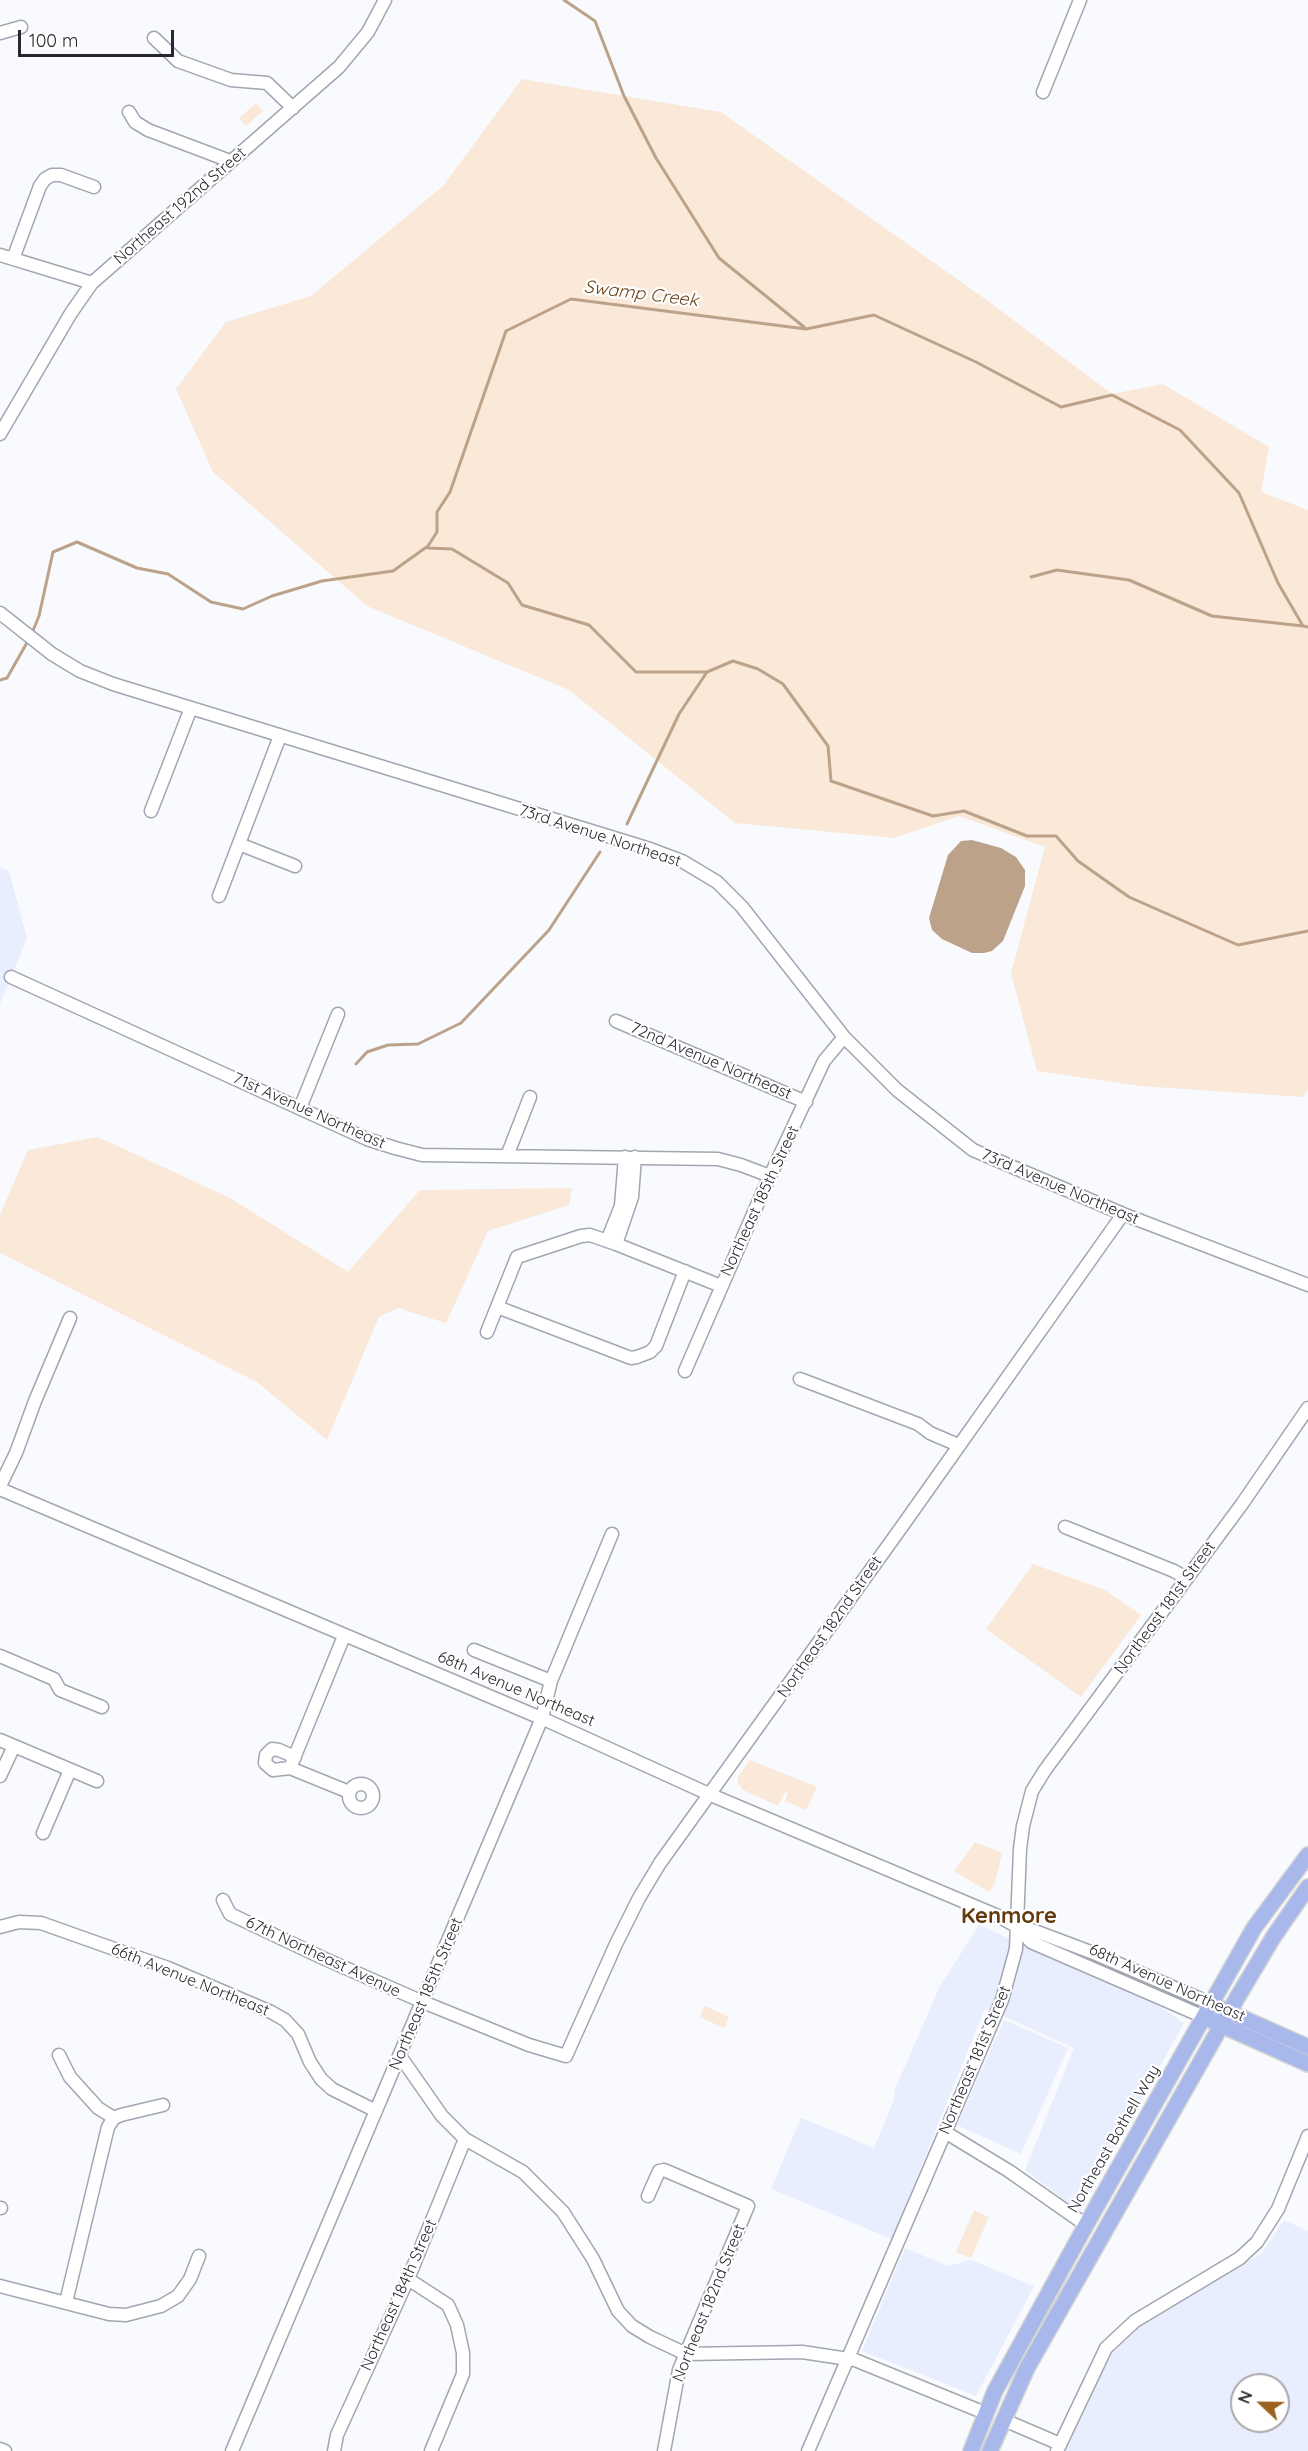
<!DOCTYPE html>
<style>
body{margin:0}
#map{position:relative;width:1308px;height:2451px;overflow:hidden;background:#f8fafe;font-family:Quicksand,sans-serif}
canvas{display:block}
.north{position:absolute;left:1230px;top:2373px;width:60px;height:60px;box-sizing:border-box;background:#fff;border:2px solid #a9a9ab;border-radius:50%;rotate:292deg;font-size:16px;font-weight:700;line-height:24px;text-align:center;color:#28292e}
.north::after{content:'';display:block;margin:auto;width:21px;height:27px;background:#9b611f;clip-path:polygon(50% 0,100% 100%,50% 72%,0 100%)}
.scale{position:absolute;left:18px;top:30px;width:156px;height:27px;box-sizing:border-box;border:3px solid #28292e;border-top:0;padding-left:8px;font-size:18px;line-height:21px;white-space:nowrap;color:#28292e;-webkit-text-stroke:4px #fff;paint-order:stroke}
</style>
<div id="map">
<canvas width="1308" height="2451"></canvas>
<div class="north">N</div>
<div class="scale">100 m</div>
</div>
<script>
const ctx = document.querySelector('canvas').getContext('2d');
ctx.lineJoin = 'round';
function fillPath(path, color) {
  ctx.fillStyle = color;
  ctx.fill(path, 'evenodd');
}
function poly(rows) {
  const path = new Path2D();
  for (const r of rows) {
    if (r.length === 3) {
      path.moveTo(r[0] + r[2], r[1]);
      path.arc(r[0], r[1], r[2], 0, 2 * Math.PI);
      continue;
    }
    path.moveTo(r[0], r[1]);
    for (let i = 2; i < r.length; i += 2) path.lineTo(r[i], r[i + 1]);
  }
  return path;
}
function stroke(path, color, width, dash) {
  ctx.strokeStyle = color;
  ctx.lineWidth = width;
  ctx.lineCap = dash ? 'butt' : 'round';
  ctx.setLineDash(dash || []);
  ctx.stroke(path);
}
function drawText(font, color, halo, rows, align = 'center') {
  ctx.font = font + ' Quicksand,sans-serif';
  ctx.lineWidth = 4.5;
  ctx.setLineDash([]);
  ctx.textBaseline = 'middle';
  ctx.strokeStyle = halo;
  ctx.fillStyle = color;
  for (const [text, x, y, turn = 0] of rows) {
    ctx.save();
    ctx.translate(x, y);
    ctx.rotate((+turn || 0) * Math.PI / 180);
    ctx.textAlign = isNaN(turn) ? turn : align;
    if (halo) ctx.strokeText(text, 0, 0);
    ctx.fillText(text, 0, 0);
    ctx.restore();
  }
}
fillPath(poly([
 [0,867,9,871,27,938,0,1004],
 [979,1925,1157,2005,1184,2023,1080,2212,1025,2170,1074,2048,985,2008,892,2239,771,2189,801,2118,874,2148,894,2099,894,2091,940,1986],
 [1004,2020,1068,2048,1021,2154,957,2125],
 [1284,2220,1308,2231,1308,2451,1064,2451,1107,2359,1139,2327,1262,2253],
 [1242,2385,1278,2385,1278,2421,1242,2421],
 [905,2248,948,2266,971,2260,1034,2286,976,2396,862,2351]
]), '#e9eefe');
fillPath(poly([
 [522,79,721,112,988,301,1112,394,1163,384,1269,447,1261,492,1308,510,1308,1090,1303,1097,1140,1086,1037,1071,1011,973,1045,847,959,816,894,838,735,823,569,690,367,606,213,472,176,389,226,322,311,296,443,186],
 [256,103,263,111,246,126,239,118],
 [98,1137,230,1198,348,1272,420,1190,572,1188,569,1205,488,1231,446,1323,398,1308,379,1317,327,1440,257,1382,0,1253,0,1215,28,1150],
 [1033,1564,1105,1590,1141,1615,1081,1697,986,1629],
 [750,1760,817,1787,806,1810,785,1801,788,1793,785,1792,778,1806,743,1790,738,1783,738,1777],
 [975,1842,1002,1853,995,1883,989,1892,954,1871],
 [705,2006,729,2017,724,2028,700,2017],
 [974,2210,989,2217,971,2258,956,2252]
]), '#fae8d8');
fillPath(poly([
 [972,840,1001,848,1016,857,1025,870,1025,886,1003,941,992,951,984,953,972,953,942,939,932,930,929,918,948,855,961,841]
]), '#bda28a');
stroke(poly([
 [564,0,595,21,624,96,656,158,719,258,804,327],
 [428,548,452,549,508,583,522,605,589,625,636,672,707,672],
 [1031,577,1057,570,1129,580,1212,616,1303,626],
 [32,633,39,616,53,552,77,542,137,568,168,574,211,602,243,609,272,596,322,581,393,571,428,546,437,532,437,512,450,492,506,331,571,299,806,329,874,315,976,362,1061,407,1112,395,1180,430,1239,493,1278,583,1303,626,1308,627],
 [0,680,7,678,29,639],
 [627,824,679,714,707,672,733,661,758,669,783,684,828,746,831,781,933,816,964,811,1027,836,1056,836,1078,861,1129,897,1238,945,1308,931],
 [356,1064,367,1052,388,1045,418,1044,461,1023,549,930,600,852]
]), '#bda28a', 3);
const minor = poly([
 [0,33,21,27],
 [154,38,178,61,231,80,267,83,293,108],
 [1043,92,1080,0],
 [129,112,135,122,148,130,230,161],
 [0,255,92,283],
 [13,259,40,186,45,179,52,175,61,175,94,187],
 [0,434,71,313,92,283,339,67,368,32,385,0],
 [0,613,52,654,80,671,113,684,650,849,682,861,717,882,742,907,844,1037,897,1090,973,1150,1123,1214,1308,1285],
 [151,811,191,708],
 [239,844,295,866],
 [219,896,280,736],
 [11,977,367,1139,395,1148,422,1155,718,1159,741,1165,770,1176],
 [616,1021,806,1102],
 [300,1108,338,1014],
 [507,1156,530,1097],
 [607,1241,621,1206,625,1157],
 [616,1244,632,1197,635,1157],
 [497,1307,631,1358,637,1357,650,1352,656,1346,685,1271],
 [487,1332,517,1257,581,1236,590,1235,616,1244,721,1286],
 [685,1371,764,1189,824,1061,844,1037],
 [800,1379,918,1424,930,1433,958,1445],
 [0,1486,16,1453,35,1401,70,1318],
 [0,1489,548,1721,711,1795,998,1916,1016,1926,1035,1931,1096,1954,1212,2004],
 [1065,1527,1174,1571,1186,1578],
 [474,1650,551,1681],
 [0,1656,54,1679,60,1690,102,1707],
 [0,1740,97,1781],
 [295,1757,279,1750,272,1749,266,1755,265,1763,273,1770,290,1768,349,1792],
 [290,1768,344,1636],
 [0,1776,14,1746],
 [361,1796,12],
 [43,1833,70,1770],
 [223,1900,230,1914,325,1959,423,2002,529,2045,566,2056,616,1944,639,1898,660,1863,903,1525,1123,1214],
 [0,1927,19,1922,41,1923,168,1968,271,2012,285,2020,298,2034,310,2062,321,2079,332,2089,376,2111],
 [1017,1927,1031,1942,1204,2017],
 [59,2055,70,2077,98,2108,114,2118],
 [400,2056,442,2116,465,2139,523,2172,563,2212,593,2259,618,2311,632,2326,650,2337,686,2354,802,2352,855,2360,985,2413],
 [945,2132,1009,2171,1086,2225],
 [648,2196,659,2171,664,2170,748,2206,679,2370,664,2451],
 [0,2208,1,2208],
 [408,2279,448,2305,457,2325,463,2353,463,2374,431,2451],
 [0,2286,109,2314,126,2315,161,2306,178,2296,190,2279,199,2256],
 [66,2302,108,2127,114,2118,121,2115,163,2105],
 [1004,2420,1060,2444],
 [0,2449,5,2451],
 [232,2451,542,1718,551,1681,612,1534],
 [334,2451,337,2435,408,2279,465,2139],
 [808,2451,1002,2000,1016,1949,1020,1849,1023,1826,1032,1791,1045,1770,1242,1504,1308,1408],
 [1057,2451,1106,2348,1135,2321,1240,2258,1257,2242,1278,2209,1308,2136]
]);
const major = poly([
 [1220,2008,1308,2047],
 [1212,2021,1308,2064],
 [971,2451,995,2391,1086,2225,1254,1928,1308,1855],
 [990,2451,1027,2368,1237,1998,1274,1936,1308,1887]
]);
stroke(minor, '#a2a6b1', 15);
stroke(major, '#d4d4d5', 18);
stroke(minor, '#fff', 12);
stroke(major, '#a9b8eb', 15);
drawText('16px', '#28292e', '#fff', [
 ["Northeast 192nd Street",180,206,-41],
 ["73rd Avenue Northeast",600,836,18],
 ["72nd Avenue Northeast",711,1061,23],
 ["71st Avenue Northeast",309,1111,24],
 ["73rd Avenue Northeast",1060,1187,23],
 ["Northeast 185th Street",760,1201,-65],
 ["Northeast 181st Street",1165,1608,-54],
 ["Northeast 182nd Street",830,1627,-55],
 ["68th Avenue Northeast",516,1689,23],
 ["67th Northeast Avenue",323,1957,25],
 ["66th Avenue Northeast",190,1980,22],
 ["68th Avenue Northeast",1167,1983,24],
 ["Northeast 185th Street",426,1994,-67],
 ["Northeast 181st Street",975,2060,-67],
 ["Northeast Bothell Way",1114,2139,-60],
 ["Northeast 184th Street",399,2295,-66],
 ["Northeast 182nd Street",709,2303,-68]
]);
drawText('italic 18px', '#6a441b', '#fff', [
 ["Swamp Creek",641,294,7]
]);
drawText('bold 22px', '#623a0c', '#fff', [
 ["Kenmore",1009,1916]
]);
</script>
